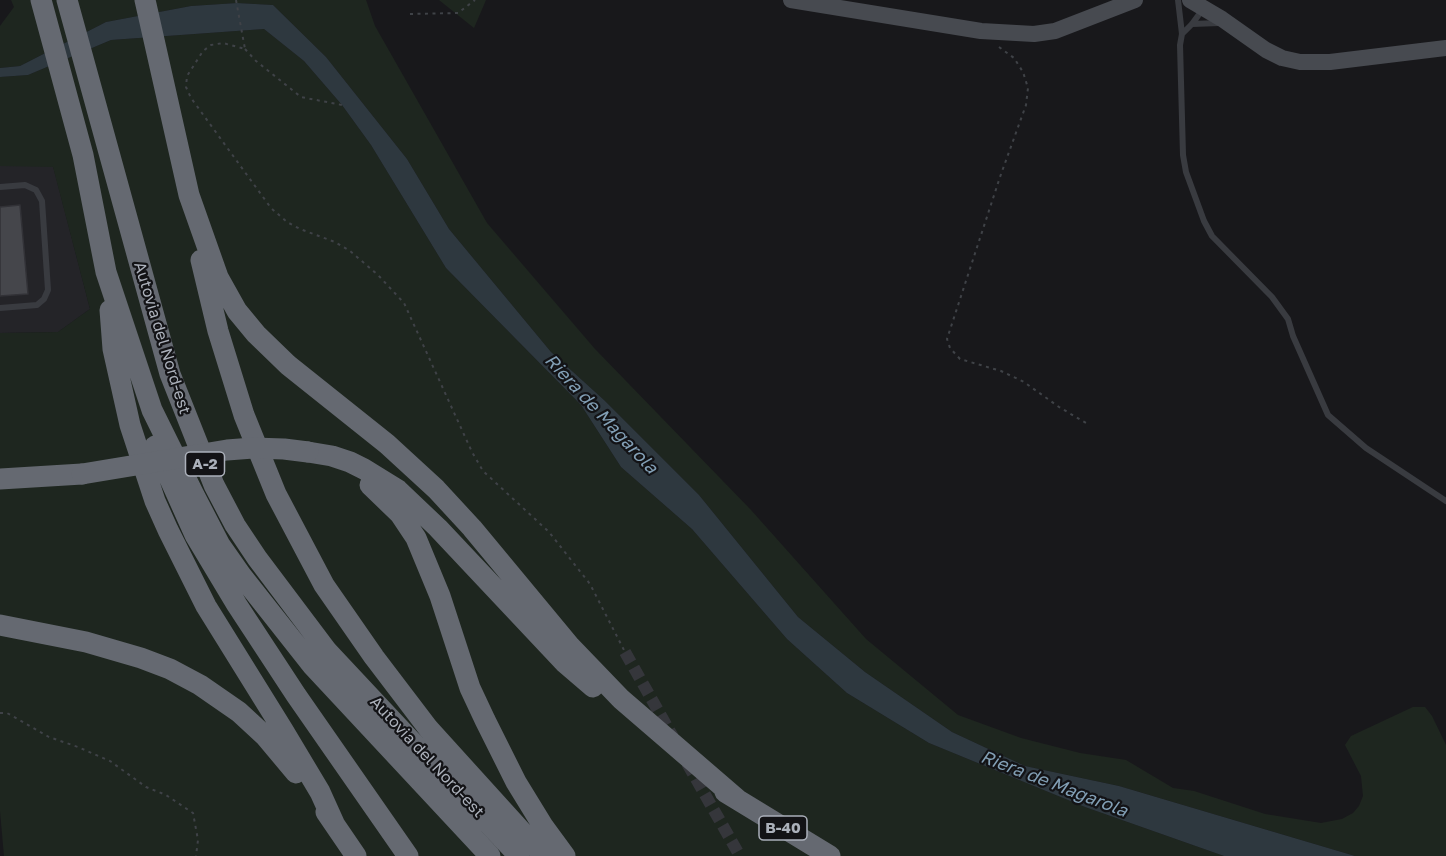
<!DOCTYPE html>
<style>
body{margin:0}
canvas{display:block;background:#18181b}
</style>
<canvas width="1446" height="856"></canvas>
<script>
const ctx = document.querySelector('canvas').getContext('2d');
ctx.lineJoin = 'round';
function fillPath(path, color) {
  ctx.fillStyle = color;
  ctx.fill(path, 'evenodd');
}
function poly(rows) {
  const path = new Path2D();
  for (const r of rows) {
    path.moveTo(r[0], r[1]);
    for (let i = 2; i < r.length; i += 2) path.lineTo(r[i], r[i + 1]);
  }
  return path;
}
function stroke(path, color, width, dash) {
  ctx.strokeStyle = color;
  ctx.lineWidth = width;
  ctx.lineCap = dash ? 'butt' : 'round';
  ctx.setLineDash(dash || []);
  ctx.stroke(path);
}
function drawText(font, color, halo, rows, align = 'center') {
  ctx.font = font + ' "Golos Text",sans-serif';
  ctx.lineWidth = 4.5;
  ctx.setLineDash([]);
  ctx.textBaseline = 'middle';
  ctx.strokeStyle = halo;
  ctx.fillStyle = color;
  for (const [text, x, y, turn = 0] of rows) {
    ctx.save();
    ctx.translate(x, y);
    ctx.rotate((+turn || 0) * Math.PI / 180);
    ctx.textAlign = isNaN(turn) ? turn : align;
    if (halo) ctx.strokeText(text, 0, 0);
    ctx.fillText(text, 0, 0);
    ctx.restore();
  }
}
fillPath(poly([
 [0,166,53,166,90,309,58,332,0,333]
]), '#242428');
fillPath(poly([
 [11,0,366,0,375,26,487,223,595,349,751,510,866,639,958,715,1021,738,1080,753,1126,760,1173,788,1194,791,1265,814,1321,823,1342,819,1353,813,1359,806,1363,796,1361,776,1345,745,1351,736,1413,707,1425,707,1432,716,1446,745,1446,856,1355,856,1119,786,1025,766,952,732,865,672,798,617,699,495,604,400,551,352,449,229,407,159,326,57,273,5,237,3,191,6,106,22,20,66,0,68,0,26,14,7],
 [439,0,486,0,474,28],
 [264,29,304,61,342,105,371,145,446,268,581,405,621,467,692,529,787,639,847,693,929,743,1085,807,1224,856,4,856,0,811,0,333,58,332,90,309,53,167,0,166,0,77,28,75,111,40]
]), '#1e261f');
fillPath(poly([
 [237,3,273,5,326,57,407,159,449,229,551,352,604,400,699,495,798,617,865,672,952,732,1025,766,1119,786,1355,856,1224,856,1085,807,929,743,847,693,787,639,692,529,621,467,581,405,446,268,371,145,342,105,304,61,264,29,111,40,28,75,0,77,0,68,20,66,106,22,191,6]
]), '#2e383f');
const building = poly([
 [20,205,28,294,0,296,0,207,20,205]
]);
fillPath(building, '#45464b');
stroke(building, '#323237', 1.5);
stroke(poly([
 [625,652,673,737],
 [687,763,740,856]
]), '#35363b', 12, [12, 6]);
stroke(poly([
 [236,0,245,49,223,43,211,45,203,51,187,76,186,87,191,98,271,208,287,222,300,229,335,242,350,251,378,275,404,303,472,452,483,471,549,532,590,584,625,652],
 [410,14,458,13,475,0],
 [999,47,1014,58,1023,72,1028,88,1026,105,1000,177,947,339,950,348,960,359,1001,371,1024,382,1059,407,1086,423],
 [245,49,256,61,301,97,342,105],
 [0,713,7,713,49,737,78,747,110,761,146,787,166,795,193,813,198,840,196,856]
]), '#3f4247', 2, [3, 4.5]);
stroke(poly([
 [1178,0,1182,34,1180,45,1183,155,1186,172,1204,221,1212,236,1272,297,1288,319,1293,336,1328,415,1366,448,1446,501],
 [1192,24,1219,23],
 [1182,34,1192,24,1203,9],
 [0,187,25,185,36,190,42,201,48,290,44,299,37,305,0,308]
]), '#393b40', 6);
stroke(poly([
 [791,0,981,31,1034,34,1055,31,1135,0],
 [1190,0,1222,19,1266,50,1282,58,1300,62,1330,62,1446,48]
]), '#474a50', 16);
stroke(poly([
 [41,0,83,155,106,272,152,410,193,493,220,545,241,575,312,665,490,856],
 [67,0,170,374,214,485,235,525,257,558,327,651,519,856],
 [145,0,189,195,218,277,237,311,256,334,288,365,387,444,436,489,472,528,569,645,621,699,737,799],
 [201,260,218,331,244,415,276,494,324,585,374,657,428,728,544,856],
 [110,310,113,349,130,425,155,501,168,530,206,606,283,730,320,792,334,823],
 [155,446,195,535,237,605,296,695,408,856],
 [308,452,332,456,350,462,364,469,398,490,438,528,565,663,593,687],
 [0,479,82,474],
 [370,485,400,514,416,538,440,596,470,688,485,720,516,782,543,826,565,856],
 [0,625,86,642,141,658,170,669,200,685,239,712,265,736,296,773],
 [725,792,830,856],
 [326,812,356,856]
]), '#656971', 21);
stroke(poly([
 [82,474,227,450,253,448,284,449,308,452]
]), '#656971', 21);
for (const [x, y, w] of [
 [205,464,39],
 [783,828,48]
]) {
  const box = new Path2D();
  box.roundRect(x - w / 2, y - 12, w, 24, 4.5);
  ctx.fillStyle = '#131316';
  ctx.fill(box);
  stroke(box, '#abb0ba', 1.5);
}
drawText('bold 15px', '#abb0ba', null, [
 ["A-2",205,464],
 ["B-40",783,828]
]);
drawText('16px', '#abb0ba', '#131316', [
 ["Autovia del Nord-est",162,338,73],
 ["Autovia del Nord-est",427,757,47]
]);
drawText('italic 18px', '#829fb5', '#131316', [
 ["Riera de Magarola",601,414,47],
 ["Riera de Magarola",1054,784,21]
]);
</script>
